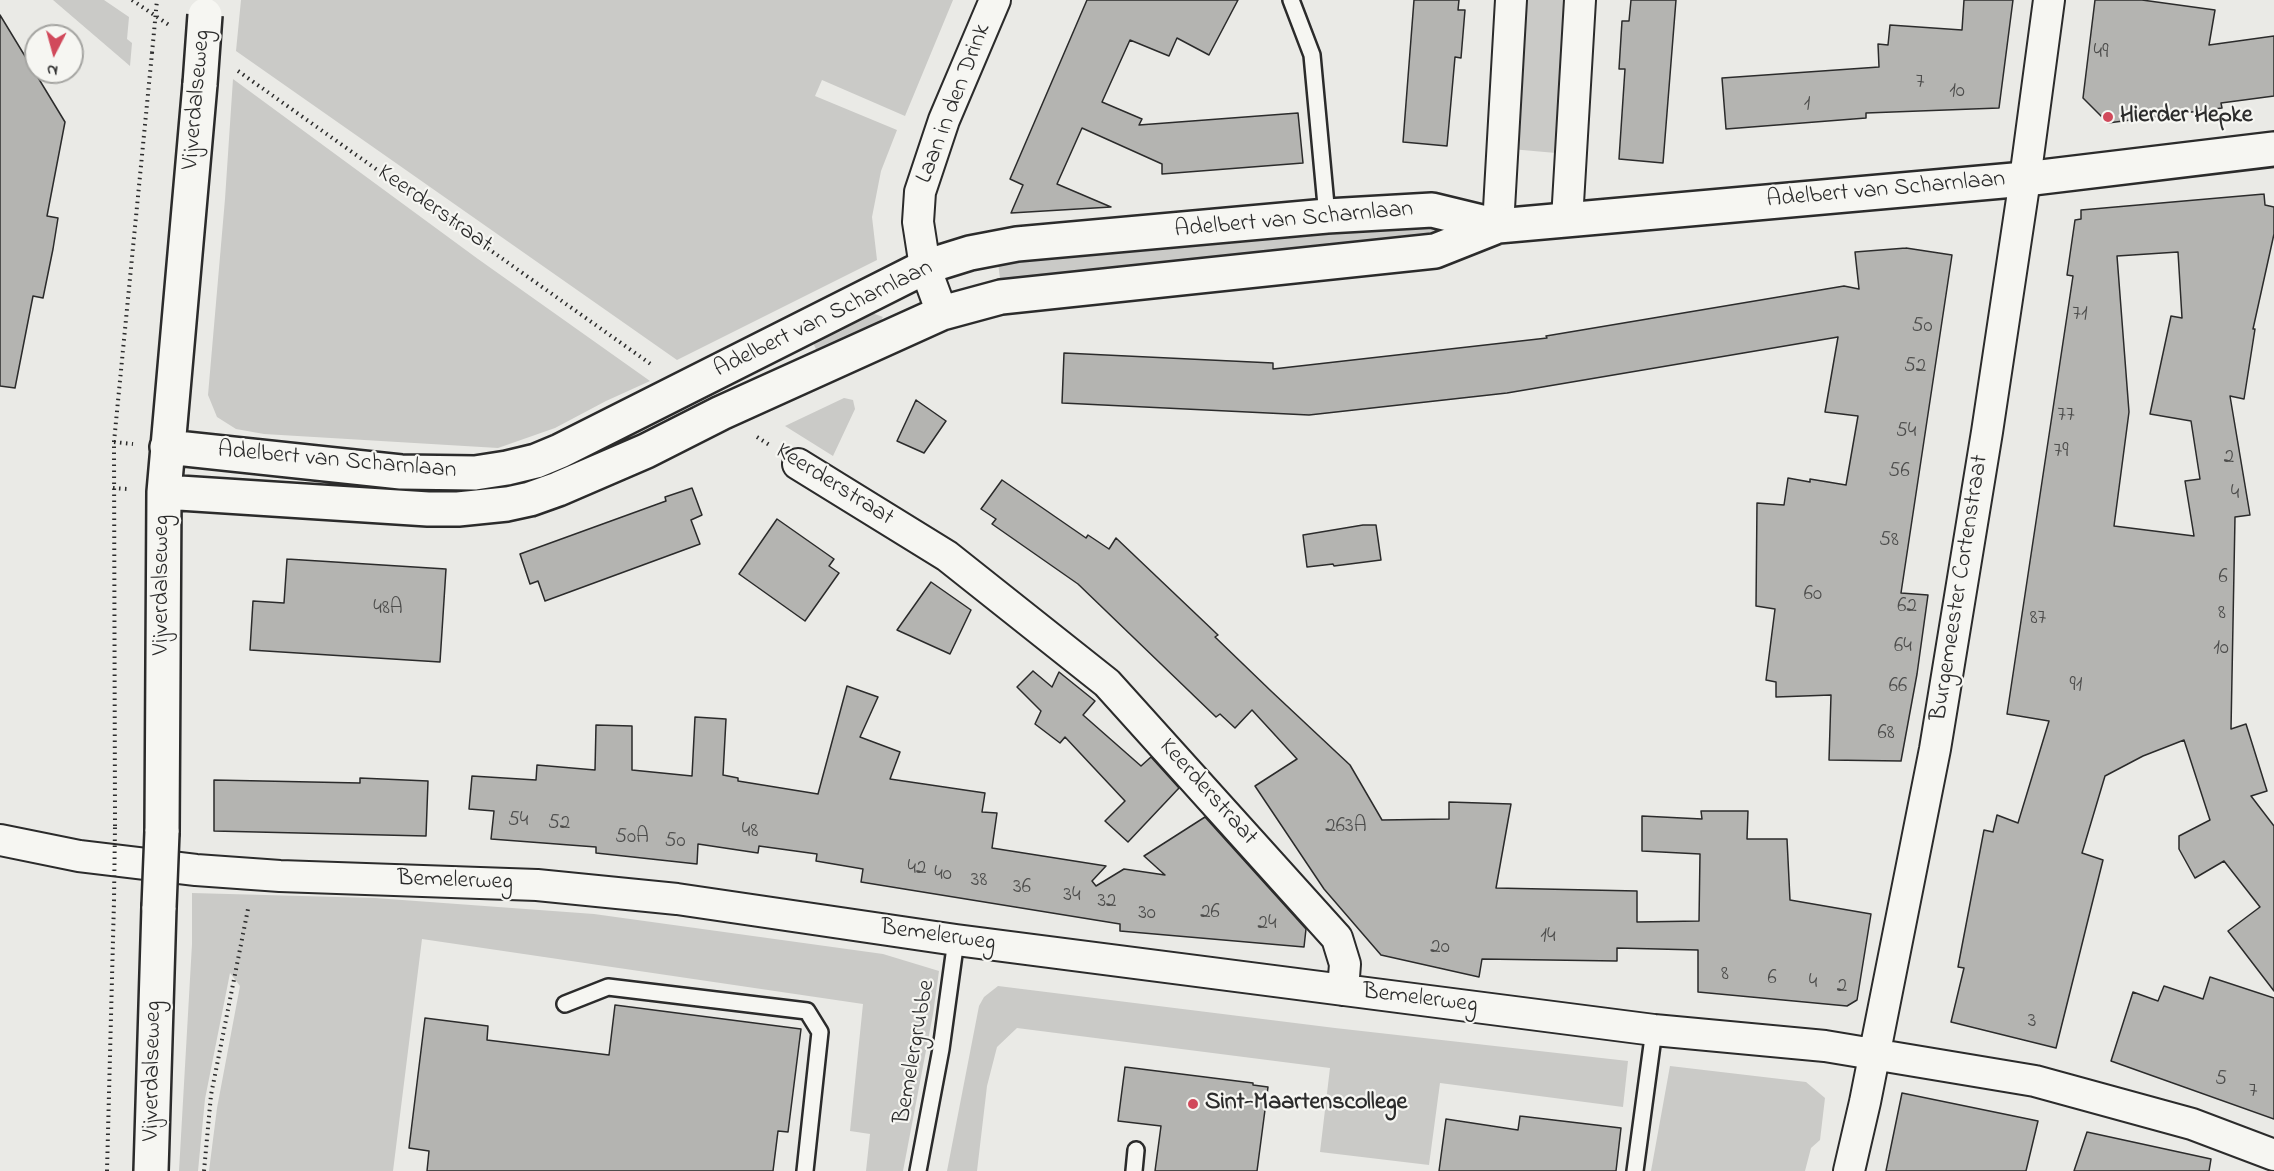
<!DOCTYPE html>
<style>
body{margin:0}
#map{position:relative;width:2274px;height:1171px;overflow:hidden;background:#eaeae6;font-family:"Indie Flower",sans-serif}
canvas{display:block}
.north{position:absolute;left:24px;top:24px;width:60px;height:60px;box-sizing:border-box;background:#f6f6f2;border:2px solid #a5a5a2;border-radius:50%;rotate:186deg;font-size:16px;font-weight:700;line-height:24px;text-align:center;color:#2b2b2b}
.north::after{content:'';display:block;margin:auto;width:21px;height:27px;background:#d1495b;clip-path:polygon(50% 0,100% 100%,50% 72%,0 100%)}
</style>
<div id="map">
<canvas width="2274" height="1171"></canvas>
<div class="north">N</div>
</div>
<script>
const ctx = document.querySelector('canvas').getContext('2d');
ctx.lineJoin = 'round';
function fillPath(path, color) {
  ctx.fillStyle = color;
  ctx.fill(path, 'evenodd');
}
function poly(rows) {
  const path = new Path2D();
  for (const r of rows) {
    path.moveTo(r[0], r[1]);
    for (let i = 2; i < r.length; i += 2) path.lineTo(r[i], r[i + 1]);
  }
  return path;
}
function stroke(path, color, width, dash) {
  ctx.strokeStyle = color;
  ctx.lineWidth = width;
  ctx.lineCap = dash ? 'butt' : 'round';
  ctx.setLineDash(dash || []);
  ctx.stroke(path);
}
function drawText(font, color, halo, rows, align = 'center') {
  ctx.font = font + ' "Indie Flower",sans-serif';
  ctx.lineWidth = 4.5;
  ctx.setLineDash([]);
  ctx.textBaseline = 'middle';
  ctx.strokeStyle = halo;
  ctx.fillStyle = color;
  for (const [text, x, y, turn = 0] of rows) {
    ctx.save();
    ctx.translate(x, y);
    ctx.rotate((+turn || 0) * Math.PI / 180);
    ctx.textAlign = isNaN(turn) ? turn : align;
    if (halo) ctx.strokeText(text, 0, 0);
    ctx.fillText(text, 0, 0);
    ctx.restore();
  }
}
fillPath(poly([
 [53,0,104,0,129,17,127,39,132,43,130,66],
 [241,0,953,0,905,116,822,80,815,96,897,130,881,171,872,217,877,260,677,360,236,51],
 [1522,0,1564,0,1556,153,1511,149],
 [233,79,478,259,650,381,606,401,555,428,498,448,264,434,236,429,217,417,208,395,225,199],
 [1472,221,1474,235,1001,286,998,263],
 [872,313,883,317,877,327,819,355,813,343],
 [844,398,853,400,855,409,833,456,785,426],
 [192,893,375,898,594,914,883,954,939,971,933,1014,903,1171,866,1171,870,1134,850,1131,863,1004,422,939,393,1171,209,1171,217,1108,240,986,230,973,205,1099,198,1171,179,1171,192,944],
 [998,986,1335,1028,1628,1061,1623,1107,1440,1083,1429,1165,1320,1152,1330,1068,1017,1028,997,1047,987,1086,977,1171,947,1171,979,1006,984,997],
 [1670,1066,1806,1082,1825,1098,1820,1140,1811,1148,1805,1171,1651,1171]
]), '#cacac7');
const building = poly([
 [1087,0,1238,0,1209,55,1177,38,1169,56,1130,40,1102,102,1142,119,1139,125,1298,113,1303,163,1162,174,1162,164,1082,128,1057,184,1111,207,1011,213,1023,185,1010,179,1087,0],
 [1414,0,1459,0,1458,10,1465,10,1461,58,1455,57,1447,146,1403,142,1414,0],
 [1631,0,1676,0,1663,163,1619,159,1625,69,1619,69,1622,21,1629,21,1631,0],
 [1964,0,2013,0,1999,108,1866,113,1866,118,1726,129,1722,78,1879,67,1878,44,1888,45,1890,25,1962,30,1964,0],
 [2095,0,2142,0,2215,10,2209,45,2274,36,2274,96,2221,103,2222,108,2108,123,2083,98,2095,0],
 [0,15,65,122,47,216,58,218,53,249,43,298,33,296,15,388,0,386,0,15],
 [2264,194,2265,205,2274,207,2274,234,2253,329,2255,329,2244,399,2230,396,2250,515,2235,517,2231,729,2246,724,2267,791,2251,796,2274,826,2274,991,2228,931,2260,907,2224,861,2195,878,2179,849,2179,836,2210,820,2184,740,2143,756,2105,776,2082,853,2103,860,2056,1048,1951,1022,1964,968,1958,967,1984,830,1993,832,1997,815,2018,823,2049,721,2007,714,2073,276,2067,275,2075,220,2081,219,2081,210,2264,194],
 [2178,252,2182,318,2171,316,2150,414,2191,421,2200,479,2185,481,2194,536,2114,526,2129,412,2117,256,2178,252],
 [1906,248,1952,255,1901,593,1928,595,1917,674,1901,761,1829,760,1831,695,1776,697,1776,682,1766,680,1775,609,1756,606,1757,503,1784,505,1788,478,1810,482,1810,479,1846,485,1858,416,1825,412,1838,337,1507,393,1309,415,1062,403,1064,353,1273,363,1273,369,1547,338,1546,336,1844,286,1859,289,1855,252,1906,248],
 [916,400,946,421,924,453,897,441,916,400],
 [1002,480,1086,538,1088,535,1109,549,1116,538,1218,635,1215,637,1271,691,1350,765,1382,820,1449,819,1449,802,1511,804,1496,888,1637,891,1637,922,1699,921,1700,854,1642,851,1642,816,1702,819,1701,811,1748,811,1747,839,1787,839,1790,900,1871,914,1857,1000,1847,1006,1698,992,1698,950,1617,948,1617,961,1482,959,1479,977,1381,955,1324,889,1255,786,1297,759,1252,710,1235,728,1220,714,1216,717,1078,584,992,524,996,519,981,509,1002,480],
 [692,488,702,515,691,520,700,544,545,601,538,581,530,584,520,554,666,501,665,497,692,488],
 [777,519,834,559,829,566,839,573,805,621,739,574,777,519],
 [1363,525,1376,525,1381,560,1334,566,1333,564,1307,567,1303,535,1363,525],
 [287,559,446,569,440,662,250,650,253,601,284,603,287,559],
 [931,582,971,610,950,654,897,630,931,582],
 [1033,671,1052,687,1059,672,1095,701,1083,715,1141,766,1151,757,1179,788,1128,842,1105,821,1125,801,1065,737,1060,743,1035,724,1041,711,1017,687,1033,671],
 [847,686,878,697,860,737,900,752,890,779,985,793,982,812,997,813,992,848,1106,866,1092,881,1096,886,1124,869,1165,875,1144,856,1205,817,1306,929,1304,947,1120,931,1120,924,861,882,863,869,816,861,817,854,759,846,758,853,698,844,697,864,596,853,596,847,491,839,494,811,469,809,472,776,536,780,537,765,595,770,596,725,632,726,632,770,692,776,695,717,726,719,723,775,738,778,738,781,818,794,847,686],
 [360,778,428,781,426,836,214,831,214,780,360,783,360,778],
 [2210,977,2274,998,2274,1119,2111,1061,2133,992,2158,1001,2164,986,2203,999,2210,977],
 [615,1005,801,1029,788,1132,778,1131,773,1171,427,1171,429,1151,409,1148,425,1018,488,1026,487,1040,609,1055,615,1005],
 [1125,1067,1253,1083,1253,1085,1268,1087,1257,1171,1155,1171,1161,1126,1118,1121,1125,1067],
 [1902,1093,2038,1121,2026,1171,1886,1171,1902,1093],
 [1520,1116,1621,1128,1616,1171,1439,1171,1446,1119,1518,1130,1520,1116],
 [2087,1132,2211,1159,2209,1171,2074,1171,2087,1132]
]);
fillPath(building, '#b4b4b1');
stroke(building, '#2b2b2b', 1.5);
const lane = poly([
 [1291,0,1312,55,1327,216],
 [565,1004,608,987,807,1011,820,1032,805,1171],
 [918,1171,941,1049,956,940],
 [1134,1171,1136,1150],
 [1635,1171,1654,1030]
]);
const street = poly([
 [1567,220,1580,0],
 [1498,226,1511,0],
 [942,313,925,267,918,222,920,192,944,120,995,0],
 [798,464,947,556,1107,683,1337,938,1345,964,1343,990],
 [0,840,79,856,196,870,280,876,537,885,677,899,956,940,1654,1030,1825,1046,2035,1081,2192,1124,2274,1155],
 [1849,1171,1865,1102,1935,749,1987,432,2025,179,2049,0]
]);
const secondary = poly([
 [167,447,401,472,475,473,507,468,536,461,560,451,925,267,970,253,1017,244,1327,216,1432,210,1498,226],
 [164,492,428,509,458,509,507,504,530,499,558,489,646,451,721,413,942,313,1001,297,1435,251,1498,226,2025,179,2274,149],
 [162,832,164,492,200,84],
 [151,1171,159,907]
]);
stroke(lane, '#2b2b2b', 20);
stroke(street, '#2b2b2b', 34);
stroke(secondary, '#2b2b2b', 38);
stroke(poly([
 [132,0,169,25],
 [238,71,652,365],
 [757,437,771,446],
 [114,442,133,444],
 [113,488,127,489],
 [115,826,114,442,152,53],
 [107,1171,114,901],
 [204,1171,211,1095,248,909]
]), '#2b2b2b', 4, [1.5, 4.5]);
stroke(lane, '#f6f6f2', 15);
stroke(street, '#f6f6f2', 30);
stroke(secondary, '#f6f6f2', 33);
const secondaryBridge = poly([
 [200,84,205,15],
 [159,907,162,832]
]);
stroke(secondaryBridge, '#2b2b2b', 38, []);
stroke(poly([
 [152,53,157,0],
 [114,901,115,826]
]), '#2b2b2b', 4, [1.5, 4.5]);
stroke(secondaryBridge, '#f6f6f2', 33);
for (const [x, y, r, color] of [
 [2108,117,6,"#d1495b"],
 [1193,1104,6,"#d1495b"]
]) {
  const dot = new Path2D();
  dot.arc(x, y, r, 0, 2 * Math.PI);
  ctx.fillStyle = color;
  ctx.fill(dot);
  stroke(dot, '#f6f6f2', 2);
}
drawText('21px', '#4d4d4c', null, [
 ["49",2101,54],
 ["7",1920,84],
 ["10",1957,93],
 ["1",1807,106],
 ["71",2080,316],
 ["50",1922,328],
 ["52",1915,368],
 ["77",2066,417],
 ["54",1906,433],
 ["79",2061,453],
 ["2",2229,459],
 ["56",1899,473],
 ["4",2235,495],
 ["58",1889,542],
 ["6",2223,579],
 ["60",1813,596],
 ["62",1907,608],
 ["48A",388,610],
 ["8",2222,615],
 ["87",2038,620],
 ["64",1903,648],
 ["10",2221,650],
 ["91",2076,687],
 ["66",1898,688],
 ["68",1886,735],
 ["54",518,822],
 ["52",559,825],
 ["263A",1346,828],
 ["48",750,833],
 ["50A",632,839],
 ["50",675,843],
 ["42",917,870],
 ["40",943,876],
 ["38",979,882],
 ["36",1022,889],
 ["34",1072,897],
 ["32",1107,903],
 ["26",1210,914],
 ["30",1147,915],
 ["24",1267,925],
 ["14",1548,938],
 ["20",1440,949],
 ["8",1725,976],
 ["6",1772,980],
 ["4",1813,984],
 ["2",1842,988],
 ["3",2032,1023],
 ["5",2221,1081],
 ["7",2253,1093]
]);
drawText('24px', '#2b2b2b', '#f6f6f2', [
 ["Vijverdalseweg",198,100,-85],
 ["Laan in den Drink",955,104,-69],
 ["Adelbert van Scharnlaan",1886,191,-5],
 ["Keerderstraat",434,210,35],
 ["Adelbert van Scharnlaan",1294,221,-5],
 ["Adelbert van Scharnlaan",824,320,-26],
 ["Adelbert van Scharnlaan",337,462,5],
 ["Keerderstraat",834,486,32],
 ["Vijverdalseweg",163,585,-90],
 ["Burgemeester Cortenstraat",1961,588,-81],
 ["Keerderstraat",1207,793,48],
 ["Bemelerweg",455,882,2],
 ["Bemelerweg",938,937,8],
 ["Bemelerweg",1420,1000,7],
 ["Bemelergrubbe",916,1052,-80],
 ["Vijverdalseweg",154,1071,-89]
]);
drawText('bold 24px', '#2b2b2b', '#f6f6f2', [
 ["Hierder Hepke",2120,117],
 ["Sint-Maartenscollege",1205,1104]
], 'left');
</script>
